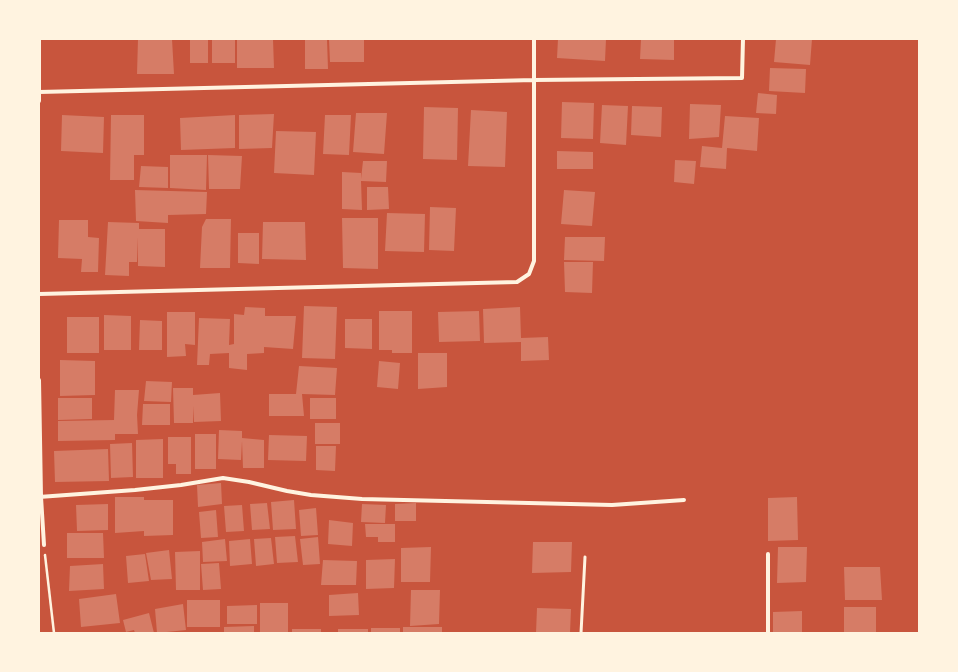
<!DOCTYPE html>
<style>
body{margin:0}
#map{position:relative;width:958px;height:672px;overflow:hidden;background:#c8553d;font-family:Ubuntu,sans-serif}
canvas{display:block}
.frame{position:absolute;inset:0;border:40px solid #fff3e0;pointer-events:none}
</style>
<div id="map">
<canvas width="958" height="672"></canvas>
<div class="frame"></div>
</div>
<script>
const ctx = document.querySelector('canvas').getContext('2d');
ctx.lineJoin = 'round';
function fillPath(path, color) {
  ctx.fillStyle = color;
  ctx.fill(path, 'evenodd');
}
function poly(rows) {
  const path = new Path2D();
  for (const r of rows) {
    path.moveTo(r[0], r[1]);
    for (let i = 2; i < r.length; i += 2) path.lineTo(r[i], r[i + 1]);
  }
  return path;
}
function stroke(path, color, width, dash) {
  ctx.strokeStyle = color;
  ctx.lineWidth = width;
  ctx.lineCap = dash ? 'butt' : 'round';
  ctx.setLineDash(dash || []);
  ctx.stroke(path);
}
fillPath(poly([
 [138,39,172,39,174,74,137,74],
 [190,39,208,39,208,63,190,63],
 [212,39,235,39,235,63,212,63],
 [237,39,273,39,274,68,237,68],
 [305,39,327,39,328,69,305,69],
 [329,39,364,39,364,62,330,62],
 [558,39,606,39,605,61,557,58],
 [641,39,674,39,674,60,640,59],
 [776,39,812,39,810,65,774,62],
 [770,68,806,69,805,93,769,91],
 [758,93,777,95,776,114,756,113],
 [562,102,594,103,593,139,561,138],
 [690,104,721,105,719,137,689,139],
 [602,105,628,106,626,145,600,143],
 [632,106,662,107,661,137,631,135],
 [424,107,458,108,457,160,423,159],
 [471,110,507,112,505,167,468,166],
 [356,113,387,113,384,154,353,152],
 [274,114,272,148,239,149,239,115],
 [62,115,104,117,103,153,61,151],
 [111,115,144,115,144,155,134,155,134,180,110,180],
 [235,115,235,148,181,150,180,118],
 [325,115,351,115,349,155,323,154],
 [725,116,759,118,757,151,727,148,726,169,700,167,702,146,722,148],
 [276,131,316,132,314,175,274,173],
 [557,151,593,152,593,169,557,169],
 [170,155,207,155,206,190,170,188],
 [208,155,242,156,240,189,209,189],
 [675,160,696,161,694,184,674,182],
 [363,161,387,161,386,182,361,181,362,210,342,209,342,172,361,173,361,179],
 [141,166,168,167,168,188,139,187],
 [367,187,388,187,389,209,367,210],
 [135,190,207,192,206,214,168,215,168,223,136,221],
 [564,190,595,192,592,226,561,224],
 [430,207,456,208,454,251,429,250],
 [387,213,425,214,424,252,385,251],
 [342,218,378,218,378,269,343,268],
 [206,219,231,219,230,268,200,268,202,227],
 [59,220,88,220,88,237,99,238,98,272,81,272,82,259,58,258],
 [108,222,139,223,139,229,165,229,165,267,138,266,138,237,137,262,129,262,129,276,105,275],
 [263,222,305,222,306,260,262,259],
 [238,233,259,233,259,264,238,263],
 [565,237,605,237,604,261,564,260],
 [564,262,593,262,592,293,565,292],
 [304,306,337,307,335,359,302,358],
 [245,307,265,308,265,316,296,316,293,349,264,347,264,353,247,354,247,370,229,368,229,353,210,354,209,365,197,365,199,318,230,319,229,345,234,344,234,314,244,315],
 [520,307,521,338,548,337,549,360,521,361,521,342,484,343,483,309],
 [379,311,412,311,412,353,392,353,392,350,379,350],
 [479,311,480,341,439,342,438,312],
 [167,312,195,312,195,345,185,344,186,356,167,357],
 [104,315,131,316,131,350,104,350],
 [67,317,99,317,99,353,67,353],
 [345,319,372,319,372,349,345,348],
 [140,320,162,321,162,350,139,350],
 [418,353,447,353,447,387,418,389],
 [60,360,95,361,95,395,60,396],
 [379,361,400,363,398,389,377,387],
 [299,366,337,368,335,395,302,394,304,416,269,416,269,394,296,394],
 [146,381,172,382,171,402,144,401],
 [173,388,193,388,193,395,220,393,221,421,194,422,193,406,193,423,174,423],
 [115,390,139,390,137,415,138,434,115,434,115,440,58,441,58,421,114,420],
 [58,398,92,398,92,419,58,420],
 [310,398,336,398,336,419,310,419],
 [143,404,170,404,170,425,142,425],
 [315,423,340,423,340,444,315,444],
 [219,430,242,431,242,438,264,440,264,468,243,468,242,441,241,460,218,459],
 [195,434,216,434,216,469,195,469],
 [269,435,307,436,306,461,268,460],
 [168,437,191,437,191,474,176,474,176,464,168,464],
 [163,439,163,478,136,478,136,440],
 [132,443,133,477,111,478,110,444],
 [316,446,336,446,335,471,316,470],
 [108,449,109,481,55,482,54,451],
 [221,483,222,504,198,507,197,485],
 [115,497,144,497,144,500,173,500,173,535,144,536,144,531,115,533],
 [797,497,798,540,768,541,768,498],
 [294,500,296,529,273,530,271,502],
 [267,503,270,529,252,530,250,504],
 [416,503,416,521,395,521,395,504],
 [108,504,108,530,77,531,76,505],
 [362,504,386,505,385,523,361,522],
 [242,505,244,531,226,532,224,506],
 [316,508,318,535,301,536,299,510],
 [216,510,218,537,201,538,199,512],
 [329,520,353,523,352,546,328,544],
 [365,524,395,524,395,542,378,542,378,537,366,537],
 [67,533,103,533,104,558,67,558],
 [295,536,298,562,277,563,275,537],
 [318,537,320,564,303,565,300,539],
 [271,538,274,564,256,566,254,539],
 [225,539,227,561,203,562,202,542],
 [250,539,252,564,230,566,229,541],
 [533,542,572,542,571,572,532,573],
 [431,547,430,582,401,582,401,548],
 [778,547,807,547,806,582,777,583],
 [169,550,172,579,151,580,146,553],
 [200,551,200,590,176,590,175,552],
 [145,554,149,581,128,583,126,556],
 [395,559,394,588,366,589,366,560],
 [323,560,357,561,356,585,321,585],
 [219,563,221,589,203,590,201,564],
 [103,564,104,589,69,591,70,566],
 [844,567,880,567,882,600,845,600],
 [411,590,440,590,439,624,410,626],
 [358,593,359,615,329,616,329,595],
 [116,594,120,623,81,627,79,599],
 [187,600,220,600,220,627,187,627],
 [260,603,288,603,288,633,260,633],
 [183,604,186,630,157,633,155,609],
 [257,605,257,624,227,624,227,606],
 [844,607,876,607,876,633,844,633],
 [537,608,571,609,570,633,536,633],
 [802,611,802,633,773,633,773,612],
 [149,613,154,633,135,633,134,630,126,632,123,620],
 [254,626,254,633,224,633,224,627],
 [403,627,442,627,442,633,403,633],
 [371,628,400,628,400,633,371,633],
 [292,629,321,629,321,633,292,633],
 [338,629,368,629,368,633,338,633]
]), '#d67c66');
stroke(poly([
 [45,555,54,633]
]), '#fff3e0', 2.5);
stroke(poly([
 [581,633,585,557]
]), '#fff3e0', 3);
stroke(poly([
 [39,92,534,80,742,78,743,39],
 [39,101,39,39],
 [39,294,517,282,529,274,534,261,534,39],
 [39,380,41,497,44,545],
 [39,497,135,490,181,485,223,478,249,482,287,491,311,495,362,499,612,505,684,500],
 [768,633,768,554]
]), '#fff3e0', 4);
</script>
